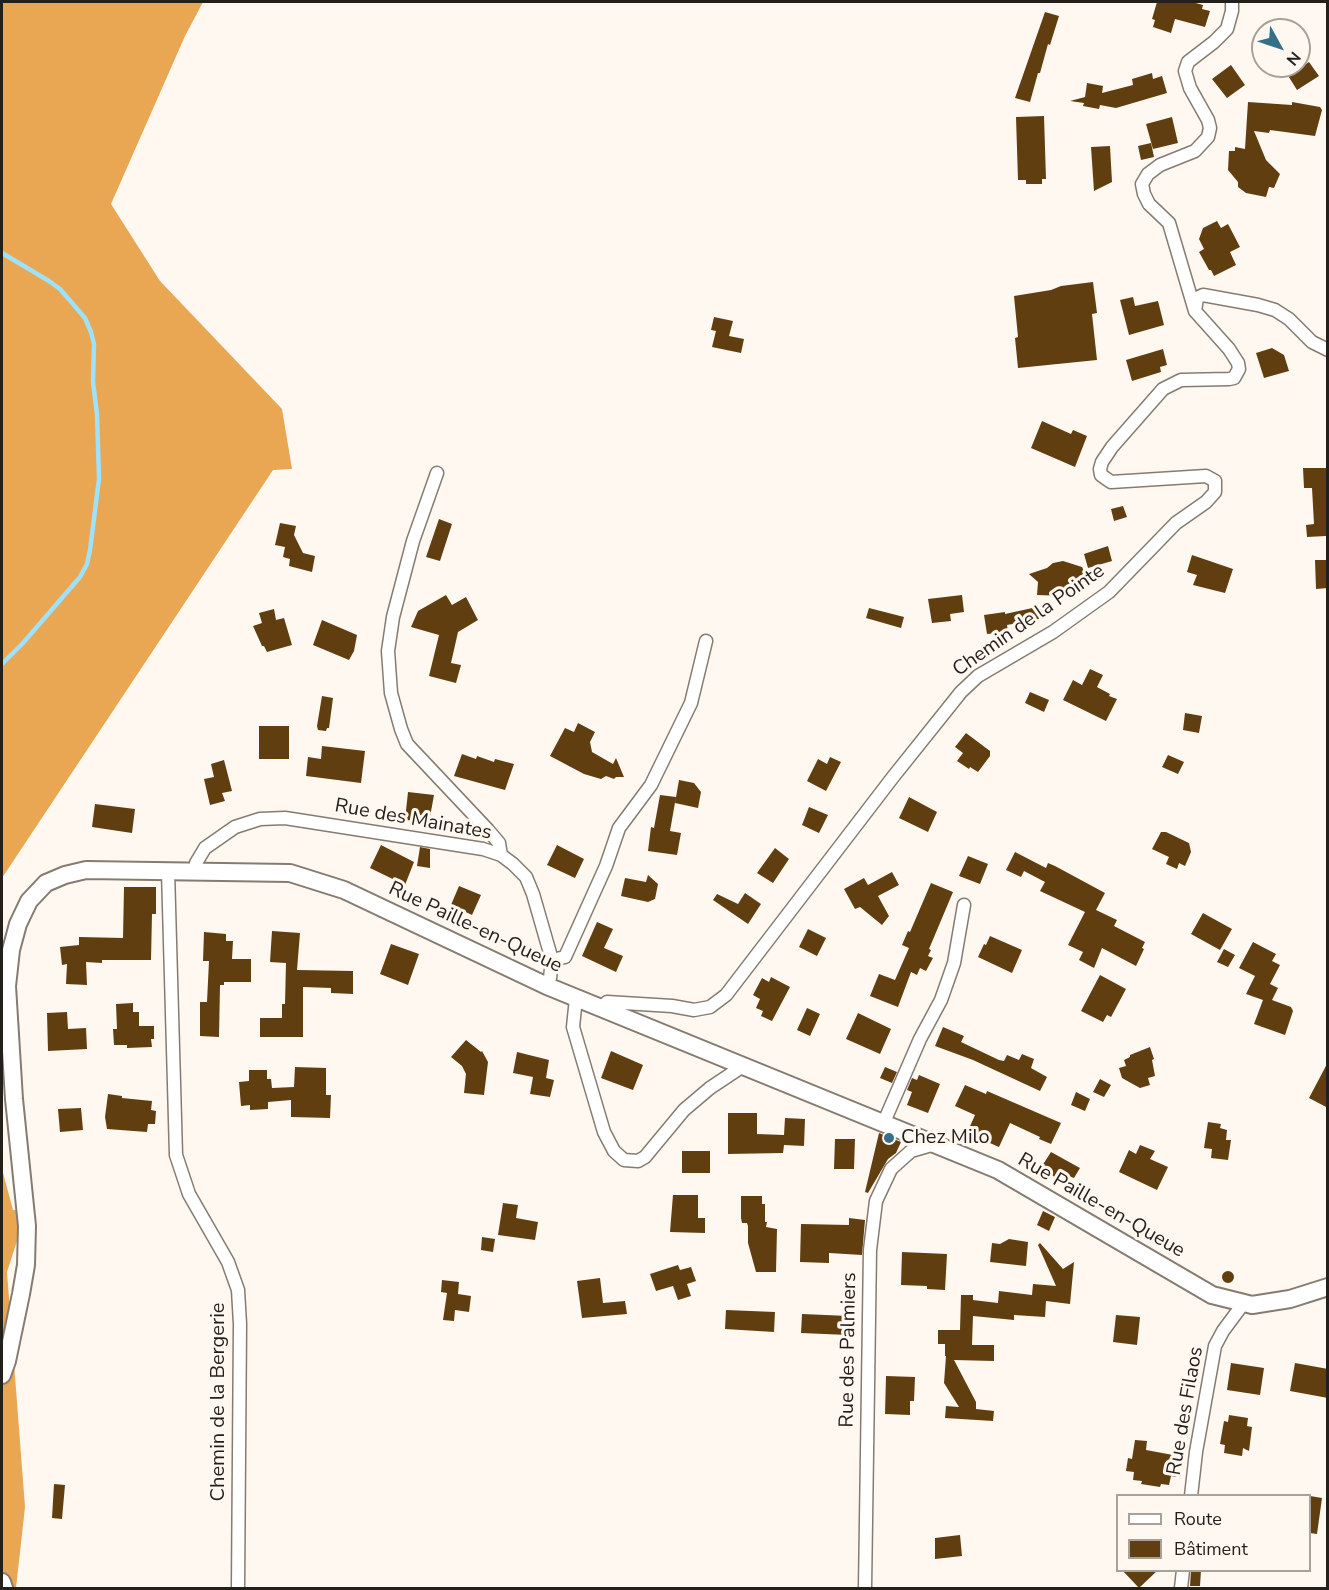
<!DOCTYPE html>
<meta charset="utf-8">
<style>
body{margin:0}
#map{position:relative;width:1329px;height:1590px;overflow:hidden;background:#fff8f0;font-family:"Nunito Sans",sans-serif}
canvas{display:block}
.frame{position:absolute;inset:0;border:3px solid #231f1a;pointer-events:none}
.legend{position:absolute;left:1116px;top:1494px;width:195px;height:78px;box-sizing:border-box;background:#fff8f0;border:2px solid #a7a19a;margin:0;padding:8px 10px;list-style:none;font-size:18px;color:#231f1a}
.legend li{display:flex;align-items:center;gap:12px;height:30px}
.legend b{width:30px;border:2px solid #a7a19a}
.north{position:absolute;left:1251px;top:18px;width:60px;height:60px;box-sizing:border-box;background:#fff8f0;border:2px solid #a7a19a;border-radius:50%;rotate:130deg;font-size:16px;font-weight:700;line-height:24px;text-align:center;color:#231f1a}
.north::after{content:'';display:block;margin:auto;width:21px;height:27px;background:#347188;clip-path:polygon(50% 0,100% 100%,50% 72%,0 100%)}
</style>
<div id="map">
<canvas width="1329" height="1590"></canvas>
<div class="frame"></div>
<ul class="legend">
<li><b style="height:8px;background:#fff"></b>Route</li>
<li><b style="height:16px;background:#613e10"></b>Bâtiment</li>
</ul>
<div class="north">N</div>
</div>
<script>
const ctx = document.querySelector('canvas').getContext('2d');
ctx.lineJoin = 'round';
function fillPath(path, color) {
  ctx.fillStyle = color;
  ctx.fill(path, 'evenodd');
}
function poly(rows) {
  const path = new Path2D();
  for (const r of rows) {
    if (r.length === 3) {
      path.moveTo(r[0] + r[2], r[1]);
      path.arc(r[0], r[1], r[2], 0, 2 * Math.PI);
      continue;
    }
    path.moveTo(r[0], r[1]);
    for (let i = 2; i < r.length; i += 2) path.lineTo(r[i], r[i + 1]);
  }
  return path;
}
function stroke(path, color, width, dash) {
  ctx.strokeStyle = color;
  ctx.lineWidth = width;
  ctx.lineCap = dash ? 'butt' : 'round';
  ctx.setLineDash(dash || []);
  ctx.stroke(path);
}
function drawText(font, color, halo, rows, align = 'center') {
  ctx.font = font + ' "Nunito Sans",sans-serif';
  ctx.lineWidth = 6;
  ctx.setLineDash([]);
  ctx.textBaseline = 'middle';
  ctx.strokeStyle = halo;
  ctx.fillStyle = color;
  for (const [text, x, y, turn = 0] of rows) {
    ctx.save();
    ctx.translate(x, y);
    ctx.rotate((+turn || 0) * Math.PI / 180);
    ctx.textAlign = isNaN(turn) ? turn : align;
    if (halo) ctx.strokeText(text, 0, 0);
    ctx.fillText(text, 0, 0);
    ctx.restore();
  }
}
fillPath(poly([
 [2,2,203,2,185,36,111,204,160,281,282,409,292,469,273,470,2,878],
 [2,1169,13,1210,27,1210,7,1272,25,1507,16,1588,2,1588]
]), '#e9a653');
stroke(poly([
 [2,253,49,281,60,289,85,318,91,332,94,344,93,382,97,414,99,479,90,550,87,564,80,577,23,643,2,664]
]), '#9ee1fb', 4.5);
fillPath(poly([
 [1157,2,1192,2,1203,5,1202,9,1210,11,1205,27,1175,19,1171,33,1153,27,1155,20,1152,19],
 [1045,12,1059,16,1050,45,1048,44,1040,73,1038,73,1030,102,1015,98],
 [1309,62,1319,76,1297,90,1282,66,1303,66],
 [1231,65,1245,85,1227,98,1212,79],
 [1152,73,1153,79,1162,76,1167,93,1116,108,1100,105,1099,109,1083,106,1084,103,1070,101,1085,97,1087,83,1103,86,1102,93,1133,85,1132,79],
 [1248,102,1292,105,1292,102,1320,107,1322,110,1315,136,1270,130,1269,133,1254,131,1266,160,1280,174,1274,188,1269,187,1266,197,1246,193,1238,187,1238,182,1228,170,1229,151,1235,151,1235,147,1245,149],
 [1044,116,1046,179,1042,179,1042,184,1026,184,1026,180,1018,180,1016,117],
 [1172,117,1178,143,1153,149,1146,124],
 [1151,143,1154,157,1141,160,1138,146],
 [1110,146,1112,182,1094,191,1091,147],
 [1217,221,1221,228,1228,224,1240,247,1230,252,1236,265,1214,276,1211,270,1209,270,1199,252,1204,249,1199,239,1203,228],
 [1093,282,1097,313,1092,314,1097,360,1018,368,1015,338,1018,337,1014,296,1051,290,1061,286],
 [1133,297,1135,306,1158,301,1164,325,1129,335,1120,300],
 [714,317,733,321,729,336,744,339,741,353,712,347,716,331,711,330],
 [1272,348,1284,355,1289,371,1264,378,1256,353],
 [1163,349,1167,365,1160,367,1161,372,1132,381,1126,360],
 [1042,421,1071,434,1073,430,1087,436,1075,467,1031,448],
 [1303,468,1328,468,1326,536,1307,537,1306,525,1314,524,1312,488,1304,488],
 [1123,506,1127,517,1114,521,1111,509],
 [439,519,452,524,440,561,426,557],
 [280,523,296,526,294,535,303,553,315,556,312,572,289,566,290,559,283,557,285,547,275,545],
 [1108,546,1112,561,1088,568,1084,554],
 [1192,555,1233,569,1225,593,1193,585,1197,575,1187,572],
 [1315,560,1328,560,1328,588,1316,589],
 [1063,561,1082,567,1090,584,1066,596,1037,595,1038,582,1029,574,1047,568,1053,563],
 [446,595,452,605,466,597,478,620,458,632,451,663,461,665,456,683,429,676,439,635,411,627,418,611],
 [962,595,964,612,950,614,951,621,932,623,928,599],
 [1037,607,1039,619,1007,625,1008,632,987,634,984,615,1005,612,1005,614],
 [869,608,904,617,901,628,866,618],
 [274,609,276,620,284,618,292,645,267,652,264,646,262,646,253,626,262,623,259,613],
 [322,620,357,635,354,651,349,660,313,645],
 [1090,669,1103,675,1097,687,1110,694,1109,696,1117,699,1106,721,1063,700,1073,680,1082,685],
 [1030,692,1049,700,1044,712,1025,703],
 [322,696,333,698,329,728,327,728,326,731,318,730,317,726],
 [1185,713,1202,716,1199,733,1183,730],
 [578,723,595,732,590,742,592,752,613,764,616,758,624,777,616,777,614,779,606,776,601,779,584,774,550,756,565,728,574,732],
 [259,726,289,726,289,759,259,759],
 [966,733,990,751,990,756,978,772,970,767,969,769,957,761,963,753,955,747],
 [322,746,365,751,361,783,306,776,308,757,321,759],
 [462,754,476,759,477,756,494,762,495,759,514,764,505,790,454,776],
 [1168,755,1184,762,1178,774,1162,767],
 [830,757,841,762,826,791,807,781,818,759,827,764],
 [224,760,232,791,222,793,225,801,210,805,204,779,214,777,211,764],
 [679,780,694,783,701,792,698,808,675,803],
 [408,792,434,795,430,817,419,815,418,821,405,820],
 [660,795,676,797,670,831,681,833,677,855,648,851,651,827,654,828],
 [909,797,937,812,928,832,899,818],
 [95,804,135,809,132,833,92,827],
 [809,807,828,815,819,833,802,825],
 [1161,832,1166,832,1189,843,1191,852,1185,866,1179,863,1177,869,1166,864,1169,857,1152,849],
 [381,845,414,862,405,885,370,868],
 [557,845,584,859,575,878,547,865],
 [420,847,430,849,430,868,417,866],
 [775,848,789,859,773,883,757,873],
 [1015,852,1046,868,1048,863,1055,866,1105,893,1096,910,1117,920,1114,926,1145,942,1142,948,1144,949,1136,966,1102,948,1094,968,1079,960,1083,952,1068,945,1085,912,1040,891,1045,882,1024,871,1021,877,1006,870],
 [968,856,988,864,980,884,959,876],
 [892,872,899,885,878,896,889,916,882,925,860,907,855,909,844,889,864,878,868,885],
 [648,875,658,884,655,899,648,902,621,896,625,878,646,882],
 [931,883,953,892,929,949,931,950,928,956,933,958,926,971,920,968,917,975,911,972,898,1007,870,996,879,974,895,980,909,948,902,945,908,931,910,932],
 [459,886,481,895,472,915,451,905],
 [124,887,156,887,156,914,152,914,151,960,102,960,102,963,86,962,87,985,66,984,67,964,62,965,60,947,79,945,79,937,123,938],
 [745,893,761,904,748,924,713,900,717,894,738,904],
 [1203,913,1232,929,1220,950,1191,934],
 [597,922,613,929,604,948,623,956,616,972,582,956],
 [808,929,826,938,817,956,799,947],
 [272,931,300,933,297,970,353,971,353,994,331,993,331,988,303,987,303,1037,260,1037,260,1018,282,1018,282,1004,285,1004,286,963,270,962],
 [204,932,226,934,226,941,233,941,232,959,251,959,251,982,224,982,224,985,220,985,219,1037,200,1036,200,1002,207,1002,209,961,203,961],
 [990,936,1022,950,1012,973,978,957,984,944,986,945],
 [1253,942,1276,954,1272,961,1280,965,1270,984,1278,988,1272,1000,1291,1007,1293,1011,1285,1035,1254,1024,1263,1000,1246,994,1255,976,1239,968],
 [391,944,419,954,408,985,380,974],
 [1224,949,1235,955,1228,967,1217,962],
 [1100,975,1126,989,1111,1017,1107,1015,1103,1022,1081,1011],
 [771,977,790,987,772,1021,761,1016,763,1011,756,1008,760,999,753,995,762,978,769,982],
 [133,1003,133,1012,139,1012,139,1026,154,1026,154,1039,151,1039,152,1047,127,1048,127,1045,114,1045,113,1029,117,1029,116,1004],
 [807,1008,820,1014,810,1036,797,1030],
 [67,1012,68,1029,86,1028,87,1049,48,1051,47,1013],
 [858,1013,891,1029,880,1054,846,1039],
 [943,1027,964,1036,961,1042,999,1060,1004,1061,1007,1055,1019,1060,1022,1054,1034,1059,1031,1068,1047,1077,1040,1091,973,1060,935,1046],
 [466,1040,481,1052,482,1051,488,1062,484,1095,464,1093,466,1074,462,1066,451,1057],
 [1150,1047,1154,1059,1152,1060,1155,1076,1148,1078,1150,1085,1140,1088,1122,1078,1119,1068,1126,1066,1124,1060,1130,1057,1130,1055],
 [611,1051,643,1065,633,1090,601,1078],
 [517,1052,549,1060,546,1078,554,1080,550,1097,530,1094,533,1077,513,1073],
 [1328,1062,1328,1108,1309,1098],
 [295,1067,326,1068,326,1095,331,1095,330,1118,291,1117,291,1100,268,1102,268,1109,250,1110,250,1105,241,1106,239,1082,249,1081,249,1070,267,1070,267,1079,271,1079,272,1088,294,1087],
 [885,1067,897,1072,892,1083,880,1078],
 [919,1075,940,1084,928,1113,907,1105,912,1092,907,1090,912,1078,917,1080],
 [1100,1079,1111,1085,1104,1097,1093,1092],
 [965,1085,986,1094,987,1091,1061,1123,1051,1144,1039,1139,1040,1137,1010,1123,999,1147,967,1133,975,1115,955,1106],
 [1076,1092,1090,1099,1085,1111,1071,1105],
 [108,1094,122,1096,122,1098,152,1101,151,1110,156,1111,155,1124,148,1124,147,1132,107,1129,105,1117],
 [81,1108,83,1130,60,1132,58,1109],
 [728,1113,757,1113,757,1134,784,1135,785,1118,805,1119,804,1146,784,1145,783,1153,728,1154],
 [1208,1122,1221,1124,1220,1128,1227,1130,1226,1140,1231,1140,1228,1160,1211,1158,1212,1149,1204,1148],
 [879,1133,901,1142,896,1153,888,1159,868,1193,865,1192],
 [835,1139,855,1139,854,1169,834,1169],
 [1140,1145,1155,1151,1150,1159,1168,1167,1157,1190,1119,1172,1129,1150,1136,1154],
 [682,1151,710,1151,710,1173,682,1173],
 [1051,1152,1080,1168,1074,1178,1066,1175,1063,1182,1048,1173,1049,1170,1042,1166],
 [673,1195,698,1195,698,1218,705,1218,705,1233,670,1232],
 [741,1196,762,1196,762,1204,765,1204,765,1222,767,1222,766,1227,777,1229,776,1272,756,1272,748,1243,748,1226,747,1223,742,1223,741,1218],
 [503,1203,518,1205,516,1218,538,1222,535,1240,498,1235],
 [1043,1211,1055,1217,1049,1231,1037,1225],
 [849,1218,865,1220,862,1255,829,1253,829,1263,800,1262,801,1224,849,1225],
 [482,1237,495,1239,493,1252,481,1250],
 [1009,1239,1028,1242,1026,1266,990,1262,992,1243,1000,1244],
 [1040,1243,1063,1269,1074,1262,1070,1304,1046,1301,1045,1317,1014,1315,1014,1320,973,1316,972,1345,994,1345,994,1361,954,1360,976,1402,976,1409,994,1411,993,1421,945,1418,946,1406,959,1407,944,1383,946,1356,945,1356,945,1344,938,1344,938,1330,960,1330,961,1295,973,1295,973,1300,998,1303,999,1291,1032,1295,1033,1284,1056,1286,1038,1245],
 [902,1252,947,1254,945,1290,927,1289,927,1286,901,1285],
 [678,1265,680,1270,691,1267,696,1281,687,1284,691,1296,678,1300,673,1286,656,1291,650,1274],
 [1228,1277,6],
 [600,1278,603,1303,625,1301,627,1314,582,1318,577,1281],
 [442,1280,459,1282,458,1294,471,1296,469,1312,455,1310,454,1321,443,1320,447,1293,441,1292],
 [726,1310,775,1312,774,1332,725,1329],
 [802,1314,849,1316,848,1335,801,1333],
 [1116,1315,1140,1317,1137,1345,1113,1342],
 [1231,1363,1264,1368,1260,1395,1227,1390],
 [1295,1363,1328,1369,1328,1398,1290,1391],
 [886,1376,915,1377,914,1401,910,1401,910,1415,885,1414],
 [1229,1415,1248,1418,1247,1426,1252,1427,1249,1451,1243,1448,1242,1456,1224,1453,1225,1445,1220,1444,1224,1421,1228,1422],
 [1135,1440,1147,1441,1146,1450,1173,1455,1172,1462,1178,1463,1176,1477,1171,1476,1169,1485,1161,1484,1160,1487,1141,1484,1142,1481,1133,1480,1134,1472,1126,1471,1128,1458,1132,1459],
 [54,1484,65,1485,62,1519,52,1518],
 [1310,1496,1322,1498,1317,1534,1310,1533],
 [960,1535,962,1556,935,1559,935,1538],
 [1122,1570,1158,1570,1139,1588],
 [1191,1570,1201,1570,1200,1586,1190,1586]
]), '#613e10');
const minor = poly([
 [1195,311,1197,298,1203,295,1258,305,1275,310,1289,319,1312,342,1328,350],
 [437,473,413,541,393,617,388,651,391,693,401,729,407,744,488,830,499,843,501,855],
 [168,871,176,1155,189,1194,228,1262,238,1290,240,1324,238,1588],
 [196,871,196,863,205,848,235,827,260,819,285,818,483,849,501,855,513,864,526,877,533,894,552,960,550,978,547,986],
 [552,960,565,957,606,866,619,828,651,785,691,703,706,641],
 [576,998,573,1027,604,1132,614,1151,624,1160,638,1161,645,1157,684,1110,710,1088,743,1066],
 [601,1009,607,1002,672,1006,694,1010,710,1007,726,995,893,777,961,692,978,676,1053,632,1109,592,1176,523,1206,502,1215,492,1215,481,1206,476,1111,482,1101,475,1100,469,1102,462,1112,447,1163,389,1181,380,1229,379,1234,378,1239,369,1238,363,1229,349,1195,311,1169,223,1149,204,1144,194,1142,184,1148,174,1160,165,1195,151,1208,137,1210,128,1208,120,1190,88,1185,71,1188,62,1214,42,1227,29,1232,11,1232,2],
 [884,1122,920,1039,941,1000,954,963,964,905],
 [1191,1496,1196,1452,1215,1346,1223,1331,1243,1304],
 [865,1588,870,1250,876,1201,891,1169,911,1151,935,1144],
 [1181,1588,1183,1570]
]);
const secondary = poly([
 [2,1375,7,1361,21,1294,26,1265,27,1226,14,1099,7,986,11,950,18,924,29,901,46,883,65,875,86,870,290,873,344,890,547,986,998,1170,1212,1295,1252,1305,1290,1299,1328,1287],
 [2,1582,4,1588]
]);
stroke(minor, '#867b70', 15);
stroke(secondary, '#867b70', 20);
stroke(minor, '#fff', 12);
stroke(secondary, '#fff', 16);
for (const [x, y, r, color] of [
 [889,1138,6,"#347188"]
]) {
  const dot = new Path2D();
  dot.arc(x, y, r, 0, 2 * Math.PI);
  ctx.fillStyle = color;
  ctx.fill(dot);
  stroke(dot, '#fff8f0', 2);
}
drawText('20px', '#231f1a', '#fff8f0', [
 ["Chemin de la Pointe",1029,621,-35],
 ["Rue des Mainates",413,820,10],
 ["Rue Paille-en-Queue",475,928,25],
 ["Rue Paille-en-Queue",1101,1206,30],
 ["Rue des Palmiers",849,1350,-89],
 ["Chemin de la Bergerie",219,1402,-90],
 ["Rue des Filaos",1186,1411,-80]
]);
drawText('20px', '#231f1a', '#fff8f0', [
 ["Chez Milo",901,1138]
], 'left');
</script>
